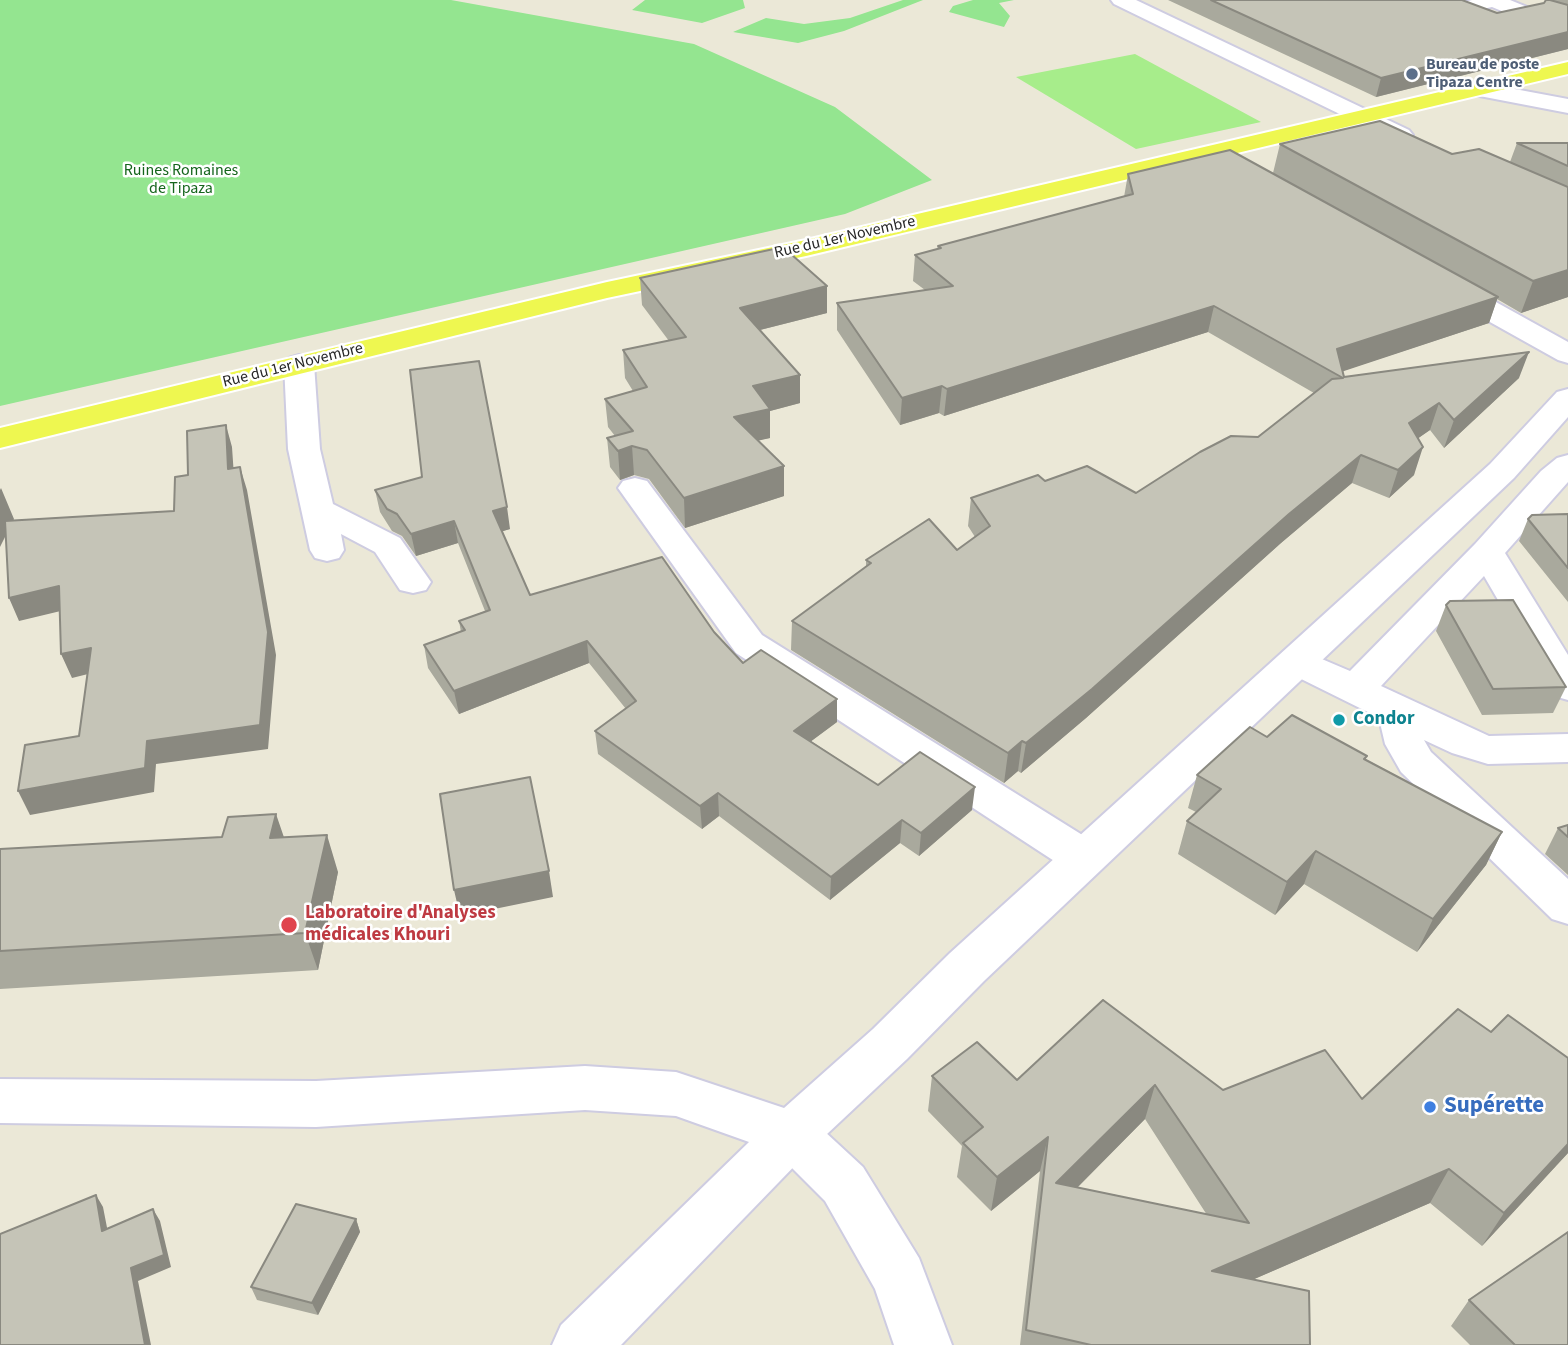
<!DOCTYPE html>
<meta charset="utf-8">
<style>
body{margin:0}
canvas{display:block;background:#ebe8d7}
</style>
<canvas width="1568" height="1345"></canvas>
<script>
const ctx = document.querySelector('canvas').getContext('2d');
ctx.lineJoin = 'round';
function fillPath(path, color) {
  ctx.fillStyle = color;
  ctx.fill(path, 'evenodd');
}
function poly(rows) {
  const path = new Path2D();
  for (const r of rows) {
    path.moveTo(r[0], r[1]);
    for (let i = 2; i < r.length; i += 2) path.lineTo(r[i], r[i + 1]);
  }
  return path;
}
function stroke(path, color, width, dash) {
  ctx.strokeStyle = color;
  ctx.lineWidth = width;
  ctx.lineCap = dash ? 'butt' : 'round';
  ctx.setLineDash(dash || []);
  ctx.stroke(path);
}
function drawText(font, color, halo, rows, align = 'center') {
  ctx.font = font + ' "Source Sans 3",sans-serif';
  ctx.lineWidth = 5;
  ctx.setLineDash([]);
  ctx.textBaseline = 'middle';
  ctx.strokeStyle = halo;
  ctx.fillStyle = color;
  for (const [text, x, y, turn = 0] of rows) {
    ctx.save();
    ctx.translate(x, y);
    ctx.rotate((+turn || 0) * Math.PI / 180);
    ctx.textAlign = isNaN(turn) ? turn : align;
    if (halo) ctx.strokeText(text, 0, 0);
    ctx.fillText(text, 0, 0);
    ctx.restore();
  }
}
fillPath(poly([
 [0,0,451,0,694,44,835,107,932,180,845,214,0,406],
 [645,0,743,0,745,8,702,23,632,10],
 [903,0,923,0,844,31,798,43,733,32,766,18,804,24,850,18],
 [973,0,1014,0,999,3,1010,16,1004,27,949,12,953,6]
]), '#94e590');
fillPath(poly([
 [1135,54,1261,122,1136,149,1016,77]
]), '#a7ed8b');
const street = poly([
 [1111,0,1136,0,1409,130,1413,135,1409,140,1393,140,1114,4,1111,0],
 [1472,0,1510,0,1537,11,1540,15,1537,19,1492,29,1450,13,1447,9,1450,5,1472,0],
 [1492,7,1509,14,1494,17,1478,10,1492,7],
 [1477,82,1568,99,1568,113,1469,94,1466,89,1469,84,1477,82],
 [1448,279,1458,281,1568,342,1568,363,1558,360,1438,293,1434,287,1438,281,1448,279],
 [299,355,309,358,314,364,320,449,333,504,400,538,431,582,426,590,413,593,400,590,375,552,341,534,344,550,339,558,327,561,315,558,310,550,288,449,284,364,289,358,299,355],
 [1568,455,1568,482,1505,553,1568,655,1568,700,1554,696,1484,576,1381,686,1489,736,1568,734,1568,762,1488,764,1452,753,1424,740,1431,752,1568,879,1568,924,1552,919,1401,772,1385,744,1381,727,1384,720,1283,670,1277,661,1283,652,1296,648,1350,671,1475,544,1541,471,1557,458,1568,455],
 [635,478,647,481,762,635,1100,846,1106,858,1100,870,1084,875,1068,870,736,653,618,488,623,481,635,478],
 [792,1111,810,1118,863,1167,919,1258,952,1345,894,1345,875,1289,825,1201,774,1150,766,1134,774,1118,792,1111]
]);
const secondary = poly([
 [1568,389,1568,417,1514,478,984,981,907,1059,810,1150,621,1345,552,1345,561,1325,749,1142,676,1116,585,1110,316,1127,0,1123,0,1079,316,1081,585,1066,676,1072,784,1108,873,1029,950,953,1490,464,1557,392,1568,389]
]);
const primary = poly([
 [1568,62,1568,74,806,256,607,298,0,448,0,428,607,282,806,240,1568,62]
]);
stroke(street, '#cecce1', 4);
stroke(secondary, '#cecce1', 4);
stroke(primary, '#fff', 4);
fillPath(street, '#fff');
fillPath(secondary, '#fff');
fillPath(primary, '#eef750');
fillPath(poly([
 [1168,0,1462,0,1497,13,1544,3,1545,0,1544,0,1568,0,1568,49,1376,97],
 [1517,143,1568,143,1568,297,1521,313,1497,299,1489,323,1342,371,1344,377,1519,378,1444,448,1430,430,1418,438,1414,475,1389,498,1352,483,1281,543,1086,718,1021,773,1018,771,1004,783,791,650,792,621,866,567,866,560,957,550,975,537,968,526,971,498,1045,481,1136,493,1258,437,1314,393,1208,332,944,416,939,413,900,425,837,330,837,303,925,290,913,281,915,255,937,249,938,246,1124,197,1128,174,1273,173,1280,144,1452,154,1510,162],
 [640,278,827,313,760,330,800,375,800,403,770,411,770,438,758,440,784,496,685,528,649,479,634,475,620,480,610,467,607,438,615,436,608,427,605,399,633,391,625,378,623,350,669,341,642,305],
 [375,490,510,529,502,531,530,595,714,632,743,663,837,722,811,741,878,785,972,810,919,856,900,843,830,900,719,816,702,829,598,754,595,731,626,709,589,663,459,714,428,668,424,645,461,632,459,621,485,611,458,543,416,556,402,536,392,531,380,512],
 [1568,514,1568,602,1519,541,1528,519],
 [1446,605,1566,687,1553,713,1482,715,1436,631],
 [1267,737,1365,759,1502,832,1486,865,1417,952,1304,884,1275,915,1178,854,1187,821,1196,812,1188,808,1197,775],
 [1568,825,1568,875,1545,854,1558,828],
 [222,837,284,837,338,872,318,970,0,989,0,849],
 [1103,1000,1223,1090,1362,1099,1491,1032,1568,1058,1568,1153,1482,1246,1430,1203,1254,1279,1310,1345,1020,1345,1040,1171,991,1211,957,1177,962,1146,928,1111,932,1076,1017,1080],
 [1145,1119,1207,1215,1077,1188],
 [356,1219,360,1232,318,1315,257,1300,251,1287],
 [1469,1300,1568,1345,1470,1345,1451,1326]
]), '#a9a99d');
fillPath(poly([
 [1568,32,1568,49,1376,97,1381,78],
 [1568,270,1568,297,1521,313,1533,281],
 [827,286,827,313,740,335,740,308],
 [1498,297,1489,323,1335,374,1337,349],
 [1214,306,1208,332,944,416,947,389],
 [1529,352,1519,378,1444,448,1454,420],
 [800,375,800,403,770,411,770,438,735,446,734,417,753,386],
 [942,386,939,413,900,425,902,398],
 [1439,403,1430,430,1400,451,1409,423],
 [226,425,232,447,235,491,228,469],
 [632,446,634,475,620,480,618,451],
 [1423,447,1414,475,1389,498,1398,470],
 [1361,455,1352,483,1281,543,1086,718,1021,773,1026,743,1289,514],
 [784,466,784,496,685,528,684,498],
 [240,467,247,490,276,655,268,749,156,764,154,792,30,815,18,791,147,741],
 [1,488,14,519,0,547,0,490],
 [507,507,510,529,497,533,493,511],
 [454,521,458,543,416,556,411,534],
 [59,586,69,609,19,621,9,598],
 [587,641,589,663,459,714,454,691],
 [91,648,100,671,72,678,61,654],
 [837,699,837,722,794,754,794,731],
 [1022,741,1018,771,1004,783,1008,753],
 [975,787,972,810,919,856,921,833],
 [718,793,719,816,702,829,700,806],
 [276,814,289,852,270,838],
 [902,820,900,843,830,900,831,877],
 [1502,832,1486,865,1417,952,1433,919],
 [327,835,338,872,318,970,305,933],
 [1316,851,1304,884,1275,915,1287,882],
 [549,871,553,897,460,916,454,890],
 [1155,1085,1145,1119,1048,1217,1056,1183],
 [1048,1137,1040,1171,991,1211,997,1177],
 [1568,1144,1568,1153,1482,1246,1504,1213],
 [1449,1169,1430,1203,1199,1303,1212,1271],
 [96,1195,103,1207,110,1243,102,1231],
 [153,1209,160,1221,171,1267,138,1281,151,1345,145,1345,131,1268],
 [356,1219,360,1232,318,1315,312,1303]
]), '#8a8980');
const building = poly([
 [1211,0,1462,0,1497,13,1544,3,1546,0,1550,0,1568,5,1568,32,1381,78,1211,0],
 [1380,121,1452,154,1479,149,1568,187,1568,270,1533,281,1280,144,1380,121],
 [1517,143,1568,143,1568,166,1517,143],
 [1230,150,1498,297,1337,349,1344,377,1529,352,1454,420,1439,403,1409,423,1423,447,1398,470,1361,455,1289,514,1092,689,1026,743,1022,741,1008,753,792,621,871,563,866,560,929,519,957,550,990,526,971,498,1038,475,1045,481,1087,466,1136,493,1200,452,1231,436,1258,437,1332,379,1343,378,1214,306,947,389,942,386,902,398,837,303,953,286,915,255,941,248,938,246,1133,194,1128,174,1230,150],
 [783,247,827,286,740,308,800,375,753,386,770,409,734,417,784,466,684,498,647,450,632,446,618,451,607,438,633,431,605,399,647,387,623,350,686,337,640,278,783,247],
 [479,361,507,507,493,511,530,595,662,557,714,632,743,663,761,650,837,699,794,731,878,785,920,752,975,787,921,833,902,820,831,877,718,793,700,806,595,731,636,701,587,641,454,691,424,645,465,630,459,621,490,610,454,521,411,534,397,514,387,509,375,490,422,477,410,370,479,361],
 [226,425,228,469,240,467,268,632,260,725,147,741,145,768,18,791,25,745,79,736,91,648,61,654,59,586,9,598,5,521,174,511,175,477,188,475,187,431,226,425],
 [1568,514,1568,568,1528,519,1532,515,1568,514],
 [1513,600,1566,687,1493,689,1446,605,1450,601,1513,600],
 [1292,715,1367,756,1364,759,1502,832,1433,919,1316,851,1287,882,1187,821,1221,789,1197,775,1250,727,1267,737,1292,715],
 [530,777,549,871,454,890,440,794,530,777],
 [276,814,270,838,327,835,305,933,0,951,0,849,222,837,228,817,276,814],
 [1568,825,1568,837,1558,828,1568,825],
 [1103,1000,1223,1090,1325,1050,1362,1099,1458,1009,1491,1032,1508,1015,1568,1058,1568,1144,1504,1213,1449,1169,1212,1271,1309,1291,1310,1345,1091,1345,1026,1330,1048,1137,997,1177,963,1143,983,1127,932,1076,977,1042,1017,1080,1103,1000],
 [1155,1085,1249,1223,1056,1183,1155,1085],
 [96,1195,102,1231,153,1209,164,1255,131,1268,145,1345,0,1345,0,1234,96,1195],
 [296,1204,356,1219,312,1303,251,1287,296,1204],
 [1568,1232,1568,1345,1515,1345,1469,1300,1568,1232]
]);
fillPath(building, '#c5c4b7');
stroke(building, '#8a8980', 2);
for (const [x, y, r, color] of [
 [1412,74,7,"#5c6f8a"],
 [1339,720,7,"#0f9aa8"],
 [289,925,9,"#e0444e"],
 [1430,1107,7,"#3f7fe0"]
]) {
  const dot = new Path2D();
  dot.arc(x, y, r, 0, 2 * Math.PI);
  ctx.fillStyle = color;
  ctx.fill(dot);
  stroke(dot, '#fff', 2.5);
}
drawText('bold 16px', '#4e5e75', '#fff', [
 ["Bureau de poste",1426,65],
 ["Tipaza Centre",1426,83]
], 'left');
drawText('16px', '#15651c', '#fff', [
 ["Ruines Romaines",181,171],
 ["de Tipaza",181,189]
]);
drawText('16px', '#272727', '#fff', [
 ["Rue du 1er Novembre",845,238,-13],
 ["Rue du 1er Novembre",293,366,-14]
]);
drawText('bold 19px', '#0d838f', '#fff', [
 ["Condor",1353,720]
], 'left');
drawText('bold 19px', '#be3a42', '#fff', [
 ["Laboratoire d'Analyses",305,914],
 ["médicales Khouri",305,936]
], 'left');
drawText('bold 23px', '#366cbe', '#fff', [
 ["Supérette",1444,1107]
], 'left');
</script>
